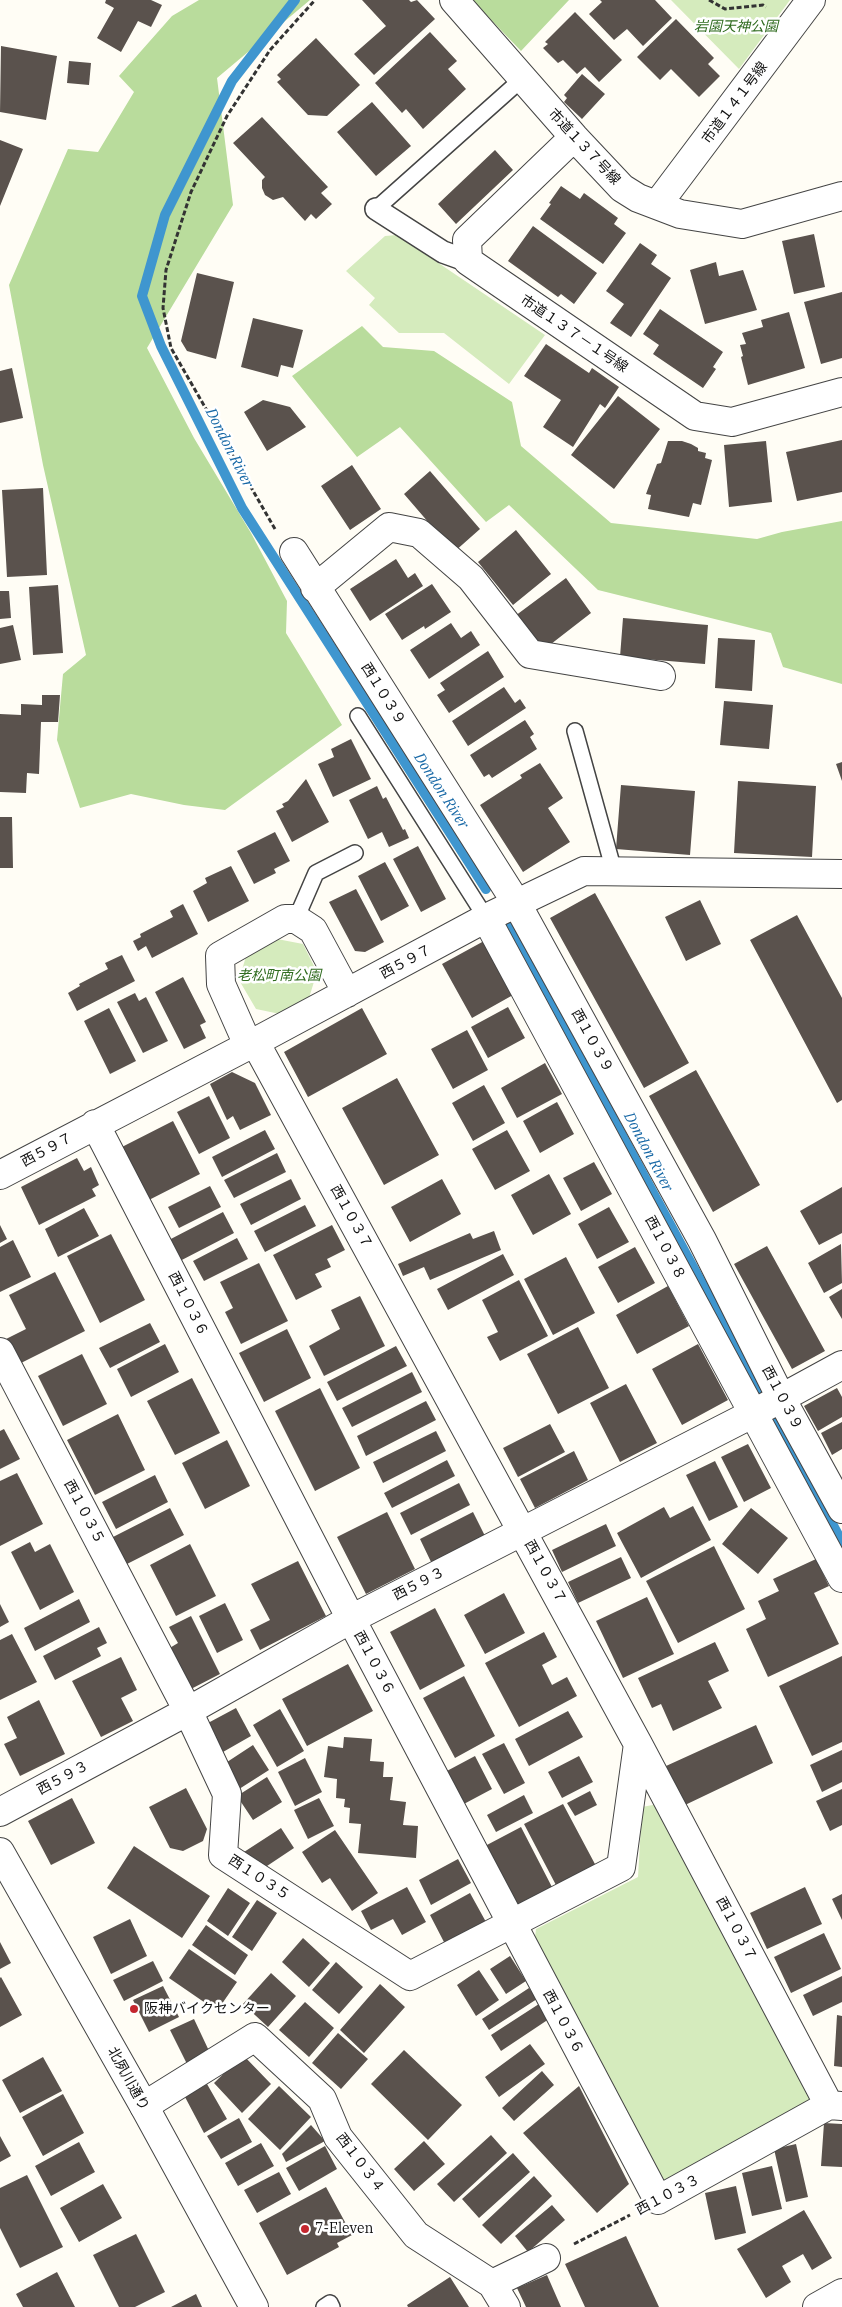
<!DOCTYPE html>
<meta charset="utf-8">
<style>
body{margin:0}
canvas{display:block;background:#fffdf5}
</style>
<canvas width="842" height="2307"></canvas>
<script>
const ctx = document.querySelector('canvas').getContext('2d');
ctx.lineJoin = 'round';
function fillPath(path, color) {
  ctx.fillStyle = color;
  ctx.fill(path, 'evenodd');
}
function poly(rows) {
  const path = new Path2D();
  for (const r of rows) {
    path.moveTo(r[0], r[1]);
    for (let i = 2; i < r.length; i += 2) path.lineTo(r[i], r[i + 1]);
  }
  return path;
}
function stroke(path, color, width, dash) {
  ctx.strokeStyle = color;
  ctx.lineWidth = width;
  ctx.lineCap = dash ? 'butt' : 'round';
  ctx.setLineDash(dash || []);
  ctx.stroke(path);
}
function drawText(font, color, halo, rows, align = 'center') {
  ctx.font = font + ' "IBM Plex Serif","Noto Sans JP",serif';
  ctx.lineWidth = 5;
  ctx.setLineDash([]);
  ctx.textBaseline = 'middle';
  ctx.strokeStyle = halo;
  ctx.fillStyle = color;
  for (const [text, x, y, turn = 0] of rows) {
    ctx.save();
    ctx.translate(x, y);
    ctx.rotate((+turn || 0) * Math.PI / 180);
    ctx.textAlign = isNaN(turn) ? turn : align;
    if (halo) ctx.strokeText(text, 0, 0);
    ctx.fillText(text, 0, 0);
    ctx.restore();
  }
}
fillPath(poly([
 [671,0,790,0,739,69],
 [397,235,545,335,509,384,444,333,399,333,369,305,375,298,346,271,385,236],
 [277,939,303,944,317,972,309,998,280,1014,256,1009,239,980,247,953],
 [658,1804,814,2095,807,2109,667,2182,653,2172,534,1946,536,1929,638,1877,642,1807]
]), '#d5ebbd');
fillPath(poly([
 [199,0,310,0,217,78,233,205,147,348,194,438,251,533,287,601,286,633,342,725,225,810,184,805,131,794,80,808,57,740,63,674,86,655,43,465,9,285,68,149,98,152,134,92,119,76,172,16],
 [472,0,569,0,521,51],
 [362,326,383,347,434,351,512,402,521,446,611,523,757,539,782,532,842,521,842,684,783,667,771,633,598,590,509,505,486,522,400,427,357,457,292,376]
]), '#b9dc9c');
stroke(poly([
 [295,0,232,81,165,215,142,296,161,346,242,508,486,889],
 [509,926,761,1393],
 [776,1420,842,1542]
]), '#3f96cf', 10);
fillPath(poly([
 [106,0,151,0,162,5,151,27,138,21,121,52,97,38,114,8,105,3],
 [362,0,409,0,411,2,417,0,435,19,374,75,354,54,386,26],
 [600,0,655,0,672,18,643,46,627,29,614,40,589,14,602,2],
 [575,12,622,60,599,82,585,67,577,74,563,60,558,63,543,48,548,44,545,42],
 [676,19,714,58,708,64,720,76,699,97,671,69,660,80,637,57],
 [430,32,457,61,448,69,466,89,423,129,406,109,402,113,375,83],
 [316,38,360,85,327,116,308,115,277,82,281,79,277,75],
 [1,46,57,56,46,120,0,112],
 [69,61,91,63,89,85,67,83],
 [582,74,605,94,582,119,564,102,567,98,564,95],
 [372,102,411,146,376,176,337,132],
 [262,117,328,187,321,193,332,204,316,219,311,214,305,221,283,197,273,200,265,195,262,188,262,180,265,177,233,143],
 [0,140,23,149,0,206],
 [495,150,513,170,456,224,438,204],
 [561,186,580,199,584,193,618,218,614,224,626,233,603,264,540,219,551,204,549,203],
 [533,226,597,273,574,304,561,294,558,297,508,261],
 [814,234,825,287,794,294,782,241],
 [640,243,657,255,651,264,671,278,631,337,610,323,624,304,606,291],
 [716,262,719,276,743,270,757,310,705,324,690,270],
 [197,273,234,282,216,359,187,351,181,341],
 [842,292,842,358,821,364,804,302],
 [660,309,723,352,713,367,716,369,703,388,653,354,659,345,643,334],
 [789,312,805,368,748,385,741,357,743,356,740,345,746,344,742,333,763,327,761,320],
 [253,318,303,330,293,368,281,365,278,377,241,367],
 [546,344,589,373,592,368,619,387,605,408,600,404,573,447,543,427,561,400,524,376],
 [12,368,23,418,0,423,0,371],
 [618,396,660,429,614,489,571,455],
 [263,400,290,407,306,427,267,451,244,412],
 [842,440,842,492,797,501,786,452],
 [668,441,682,441,691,444,698,448,698,451,706,453,705,458,712,460,701,505,693,503,689,517,648,509,651,495,646,494,657,464,661,463],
 [766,441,772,502,729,507,724,445],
 [352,465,381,509,350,530,321,486],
 [430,471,480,529,454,552,404,494],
 [43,488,47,575,7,577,2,490],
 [516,530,551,574,513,605,478,562],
 [396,559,408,578,415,573,423,586,370,621,350,589],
 [566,578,591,613,542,651,515,616],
 [432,584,451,612,425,629,424,626,402,640,385,614],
 [58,585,63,653,33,655,29,587],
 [0,591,9,591,11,618,0,619],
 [623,618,708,625,705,664,620,657],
 [451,623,461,638,471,631,480,645,429,679,410,650],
 [13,625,21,660,0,664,0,628],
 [718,638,755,640,752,691,715,688],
 [488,651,504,677,449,713,437,695,445,690,440,683],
 [504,687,515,703,520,699,526,708,468,746,452,721],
 [42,695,60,695,58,722,41,722,39,774,27,773,26,793,0,792,0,714,21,715,21,704,42,705],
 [724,701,773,705,769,749,720,745],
 [525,720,534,734,530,737,537,749,492,778,489,774,484,777,470,755],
 [351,739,371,779,333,797,318,764,334,757,331,749],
 [842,762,842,781,836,764],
 [540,763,563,798,548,808,570,842,523,872,480,805,522,778,520,775],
 [306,779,329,822,292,842,276,811,284,807,282,804,288,801],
 [738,781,816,786,812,857,734,853],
 [621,785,695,791,690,855,616,849],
 [377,786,383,799,386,797,403,830,405,829,409,838,389,847,382,832,368,839,349,800],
 [0,817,12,817,13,868,0,868],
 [275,832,290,861,274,869,276,873,254,884,237,851],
 [418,846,446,899,421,912,393,859],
 [385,862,409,906,381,921,358,876],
 [231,866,249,901,208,922,193,891,207,883,205,878],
 [356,889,384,942,365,952,355,951,329,902],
 [595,893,689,1063,644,1088,550,918],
 [700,900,721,944,686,961,665,917],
 [183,904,198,934,152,958,146,946,138,951,133,941,141,937,140,934,173,917,170,911],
 [797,915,842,998,842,1100,837,1103,750,940],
 [484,941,513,995,472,1018,442,964],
 [122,955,135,981,77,1011,68,993,80,986,79,984,108,969,105,963],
 [183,977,206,1022,200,1025,206,1038,184,1049,155,992],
 [135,993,139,1001,146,997,168,1041,143,1053,117,1002],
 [508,1007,525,1038,488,1058,471,1027],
 [109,1008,136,1061,110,1074,84,1021],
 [362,1008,387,1054,308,1097,284,1052],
 [467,1030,488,1070,453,1089,431,1049],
 [545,1063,562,1094,517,1118,501,1088],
 [696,1070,760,1185,713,1212,649,1096],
 [232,1072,255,1083,271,1115,240,1130,233,1116,227,1120,210,1084],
 [397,1078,439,1155,384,1185,342,1108],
 [484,1085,505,1123,473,1141,452,1103],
 [209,1096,230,1138,199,1154,177,1112],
 [557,1102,574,1134,540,1153,523,1121],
 [173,1121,200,1174,145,1202,118,1149],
 [265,1130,275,1149,222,1177,212,1157],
 [507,1130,530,1171,495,1190,472,1149],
 [277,1153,286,1172,234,1198,224,1180],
 [77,1158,84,1171,91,1167,99,1185,92,1189,96,1196,39,1225,21,1187],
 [594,1162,612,1194,581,1211,563,1178],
 [549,1174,571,1214,533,1235,511,1195],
 [291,1179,301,1199,251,1225,240,1204],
 [442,1179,461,1214,410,1242,391,1207],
 [210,1186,221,1207,179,1228,168,1207],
 [842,1187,842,1233,819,1245,800,1211],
 [305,1205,316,1226,265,1252,254,1231],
 [609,1207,629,1242,597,1259,578,1224],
 [84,1208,99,1236,58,1257,45,1229],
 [223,1212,234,1233,176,1263,165,1242],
 [0,1225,7,1239,0,1243],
 [332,1225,345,1250,327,1259,331,1267,315,1274,322,1287,296,1300,273,1255],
 [494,1231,501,1250,430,1280,424,1267,403,1276,398,1264,470,1233,473,1239],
 [111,1234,145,1300,100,1323,67,1256],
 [237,1238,248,1259,204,1281,193,1261],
 [13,1240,31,1277,0,1292,0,1247],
 [841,1244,842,1283,824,1293,808,1263],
 [767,1246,825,1351,792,1369,734,1264],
 [635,1247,655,1283,618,1303,598,1267],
 [503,1254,514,1275,448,1310,437,1289],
 [566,1257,595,1313,553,1335,524,1279],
 [259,1263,288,1321,241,1344,225,1312,233,1308,220,1282],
 [55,1272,85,1331,19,1364,6,1339,26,1329,9,1295],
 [519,1280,548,1336,500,1361,487,1337,498,1332,482,1300],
 [668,1286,689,1326,637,1354,616,1315],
 [842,1289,842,1319,829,1297],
 [360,1296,385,1346,324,1376,309,1346,340,1329,331,1310],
 [150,1323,160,1342,110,1368,99,1348],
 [578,1327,609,1388,558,1414,527,1354],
 [287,1329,311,1378,264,1402,239,1353],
 [165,1344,179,1372,131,1397,117,1369],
 [698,1344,728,1400,682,1425,652,1369],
 [396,1346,407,1366,337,1401,327,1382],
 [82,1354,107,1404,63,1426,38,1376],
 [412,1372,422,1392,352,1427,342,1408],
 [192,1378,220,1433,175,1455,147,1401],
 [626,1384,657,1443,620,1462,590,1403],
 [320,1388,360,1468,315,1491,275,1411],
 [837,1388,842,1397,842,1417,818,1431,804,1406],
 [426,1401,436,1420,366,1456,357,1436],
 [118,1414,145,1470,95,1495,67,1440],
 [842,1422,842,1449,832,1455,821,1433],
 [550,1424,565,1452,518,1477,503,1448],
 [4,1429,20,1459,0,1469,0,1431],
 [436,1431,446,1451,383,1483,373,1462],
 [227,1440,250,1486,205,1509,182,1463],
 [748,1444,771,1488,744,1502,721,1457],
 [574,1451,588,1480,535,1508,520,1479],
 [447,1460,455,1476,392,1508,384,1493],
 [715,1461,738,1507,709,1521,686,1475],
 [17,1473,43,1524,0,1546,0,1481],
 [155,1475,168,1502,116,1529,102,1502],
 [459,1483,470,1505,411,1535,400,1513],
 [693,1506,711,1540,641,1578,617,1533,664,1507,670,1518],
 [170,1508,184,1535,127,1564,113,1537],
 [751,1508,788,1538,758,1574,722,1544],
 [387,1512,415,1569,366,1594,337,1537],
 [473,1512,485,1536,432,1564,420,1539],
 [606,1524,616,1546,562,1572,552,1550],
 [30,1542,35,1552,50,1544,74,1592,40,1610,11,1552],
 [190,1544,216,1596,176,1616,150,1565],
 [714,1546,745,1609,678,1643,646,1581],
 [621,1557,631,1578,578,1603,568,1582],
 [816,1559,829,1586,814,1593,839,1644,768,1677,746,1629,766,1619,758,1601,779,1591,773,1579],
 [298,1561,326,1616,260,1650,250,1630,270,1620,251,1584],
 [504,1593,525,1633,485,1654,464,1615],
 [647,1597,674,1654,623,1678,596,1621],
 [79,1599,90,1622,35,1651,24,1628],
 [225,1603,243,1640,217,1653,199,1616],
 [0,1604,9,1622,0,1627],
 [435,1608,465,1666,420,1690,390,1632],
 [191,1616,220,1674,189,1690,168,1649,178,1643,169,1627],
 [99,1627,107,1643,97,1648,101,1656,55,1680,43,1656],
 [544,1632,557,1657,542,1665,552,1685,567,1677,577,1696,519,1727,485,1663],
 [12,1634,37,1682,0,1700,0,1640],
 [715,1642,729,1671,708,1681,722,1708,673,1731,661,1704,652,1708,638,1678],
 [842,1656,842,1742,812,1756,779,1686],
 [121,1657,137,1690,121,1698,133,1721,101,1737,72,1681],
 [348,1664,373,1711,307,1746,282,1699],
 [464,1676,495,1736,455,1758,423,1698],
 [39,1700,65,1754,20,1776,4,1744,17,1738,7,1717],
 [236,1708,251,1736,223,1752,208,1723],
 [280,1709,304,1751,277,1767,253,1725],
 [568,1711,583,1737,529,1766,515,1739],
 [756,1725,773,1763,685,1805,666,1766],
 [344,1737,372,1739,370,1761,384,1762,383,1777,393,1777,390,1800,406,1802,403,1825,418,1826,416,1858,358,1853,361,1824,349,1823,350,1808,344,1807,345,1799,336,1798,337,1779,324,1777,328,1746,343,1748],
 [504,1743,525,1783,504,1794,482,1754],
 [253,1745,269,1770,236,1791,221,1766],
 [842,1750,842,1782,822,1792,810,1765],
 [475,1756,492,1789,462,1805,445,1772],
 [579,1756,593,1782,562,1798,548,1772],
 [305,1758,322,1792,295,1806,278,1772],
 [267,1777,282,1802,253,1820,237,1796],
 [186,1788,207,1829,203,1841,183,1851,170,1848,149,1807],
 [842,1789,842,1825,830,1831,816,1801],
 [590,1791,597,1805,575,1816,567,1803],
 [524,1795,533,1813,496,1832,487,1815],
 [72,1798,95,1843,51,1865,28,1821],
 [319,1798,334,1826,308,1839,294,1810],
 [563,1804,596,1866,557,1887,524,1824],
 [521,1827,553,1889,517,1907,485,1846],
 [281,1828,294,1848,258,1872,244,1852],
 [335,1830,378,1893,352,1911,330,1878,322,1883,302,1852],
 [134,1846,210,1896,182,1938,107,1888],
 [458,1859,471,1883,431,1905,419,1880],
 [407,1887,426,1922,402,1935,393,1919,371,1930,361,1911],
 [805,1887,822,1924,767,1949,750,1913],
 [228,1888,250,1903,228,1936,207,1921],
 [470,1893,486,1922,445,1944,430,1915],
 [842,1894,842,1920,832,1899],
 [257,1900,277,1913,252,1951,232,1937],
 [130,1919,147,1956,111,1974,93,1937],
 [206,1925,248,1955,235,1975,192,1945],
 [824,1933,841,1969,791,1993,774,1957],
 [303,1938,330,1963,309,1987,282,1962],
 [0,1942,11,1963,0,1969],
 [189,1949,237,1982,217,2011,169,1978],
 [510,1956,526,1981,506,1994,490,1969],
 [153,1961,163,1981,124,2001,113,1980],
 [336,1962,363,1987,339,2014,312,1990],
 [479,1970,499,2000,476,2016,457,1985],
 [271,1973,296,1996,268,2027,243,2004],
 [842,1976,842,2002,813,2016,803,1995],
 [1,1977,22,2015,0,2027,0,1978],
 [380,1984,405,2007,364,2053,340,2030],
 [163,1986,179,2017,149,2032,133,2000],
 [529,1988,537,1999,489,2030,482,2019],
 [305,2002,334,2028,309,2057,279,2030],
 [542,2002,552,2017,501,2051,491,2035],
 [837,2015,842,2016,842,2067,834,2066],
 [194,2019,210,2053,187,2064,170,2030],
 [338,2033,368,2059,341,2089,312,2063],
 [530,2044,545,2064,499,2097,485,2077],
 [404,2050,462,2105,428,2140,371,2084],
 [243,2055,271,2084,242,2113,214,2083],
 [43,2057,62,2091,20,2113,2,2080],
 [542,2071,554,2085,514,2121,502,2108],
 [207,2084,227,2119,204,2133,185,2097],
 [279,2086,311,2117,280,2150,248,2119],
 [579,2086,629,2184,597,2213,523,2133],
 [63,2094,84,2133,43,2156,22,2117],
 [239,2118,252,2142,221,2159,207,2136],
 [824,2123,842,2124,842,2167,821,2166],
 [311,2125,325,2141,286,2162,282,2154],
 [491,2135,507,2153,454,2202,437,2184],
 [0,2136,11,2156,0,2162],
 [424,2141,445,2164,414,2191,394,2169],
 [79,2142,95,2172,51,2196,35,2166],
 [261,2143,274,2166,238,2186,225,2163],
 [796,2144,808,2197,786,2202,774,2149],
 [325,2146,337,2169,299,2191,286,2168],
 [513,2153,530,2172,479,2218,462,2199],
 [772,2166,782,2209,752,2216,742,2173],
 [279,2172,291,2194,257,2213,244,2190],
 [27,2175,63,2247,20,2268,0,2228,0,2188],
 [534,2176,552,2196,501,2244,482,2225],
 [103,2184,122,2218,79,2242,60,2208],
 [736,2186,746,2233,715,2240,705,2193],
 [326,2187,352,2235,337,2243,339,2247,287,2275,259,2223],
 [552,2205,565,2220,528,2252,515,2236],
 [804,2210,832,2258,812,2270,803,2254,782,2266,791,2282,766,2298,737,2249],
 [136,2234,165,2292,135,2307,119,2307,93,2255],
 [626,2236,659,2307,585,2307,565,2264],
 [57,2272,75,2307,23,2307,16,2294],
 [547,2275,561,2307,526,2307,517,2288],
 [450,2277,469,2307,408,2307,407,2305],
 [196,2294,202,2307,171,2307]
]), '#5a524d');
const service = poly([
 [376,209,523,78],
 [358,716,486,918],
 [575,731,614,871],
 [296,919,316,873,355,853],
 [324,2307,330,2303,332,2307]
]);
const pedestrian = poly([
 [376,209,443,252,468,261]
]);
const minor = poly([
 [454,0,574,137,622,188,638,198,680,214,742,224,842,196],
 [574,137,467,240,468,261,695,416,732,422,842,392],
 [657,205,811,0],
 [294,552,517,904,702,1240,781,1398,842,1509],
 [315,588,389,527,419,533,471,578,530,654,661,676],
 [486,918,842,1578],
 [255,1042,638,1744,829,2105],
 [248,1045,221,984,220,956,285,919,296,919,313,930,347,993],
 [95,1124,351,1619,658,2200,829,2105,842,2106],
 [0,1175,255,1042,486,918,584,871,842,874],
 [0,1352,188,1711,227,1794,223,1855,410,1976,621,1867,638,1744],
 [0,1812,188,1711,351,1619,754,1413,842,1365],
 [144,2106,255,2037,322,2099,338,2137,416,2235,492,2284,506,2307],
 [492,2284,546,2258],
 [817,2307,842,2293]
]);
const tertiary = poly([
 [0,1852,144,2106,254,2307]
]);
stroke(service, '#444', 18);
stroke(pedestrian, '#444', 24);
stroke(minor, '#444', 30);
stroke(tertiary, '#444', 30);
stroke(poly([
 [709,0,725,9,763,5,766,7],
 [275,529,171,348,163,308,166,270,191,192,227,116,270,50,315,0],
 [574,2244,630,2215]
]), '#333', 3, [5, 2.5]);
stroke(service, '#fff', 15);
stroke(pedestrian, '#fff', 21);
stroke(minor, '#fff', 28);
stroke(tertiary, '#fff', 28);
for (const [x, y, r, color] of [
 [134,2009,5,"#c4262e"],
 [305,2229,5,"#c4262e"]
]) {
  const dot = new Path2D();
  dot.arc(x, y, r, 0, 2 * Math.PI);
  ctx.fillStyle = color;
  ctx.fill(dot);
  stroke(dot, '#fff', 2);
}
drawText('italic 14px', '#2f6b1f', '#fff', [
 ["岩園天神公園",736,27],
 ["老松町南公園",279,976]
]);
drawText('14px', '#111', '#fff', [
 ["市道１４１号線",735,103,-53],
 ["市道１３７号線",584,147,47],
 ["市道１３７－１号線",574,334,34],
 ["西１０３９",383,694,58],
 ["西５９７",406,962,-28],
 ["西１０３９",592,1041,61],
 ["西５９７",47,1150,-28],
 ["西１０３７",351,1217,61],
 ["西１０３８",665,1248,62],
 ["西１０３６",188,1304,63],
 ["西１０３９",782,1398,62],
 ["西１０３５",84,1512,62],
 ["西１０３７",545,1572,61],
 ["西５９３",419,1584,-27],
 ["西１０３６",374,1663,62],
 ["西５９３",63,1778,-28],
 ["西１０３５",259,1878,33],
 ["西１０３７",736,1929,62],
 ["西１０３６",563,2022,62],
 ["北夙川通り",128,2079,61],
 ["西１０３４",360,2163,53],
 ["西１０３３",668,2195,-28]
]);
drawText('14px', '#111', '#fff', [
 ["阪神バイクセンター",144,2009],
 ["7-Eleven",315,2229]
], 'left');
drawText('italic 15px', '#1768a6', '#fff', [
 ["Dondon River",229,448,63],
 ["Dondon River",441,791,57],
 ["Dondon River",648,1152,62]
]);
</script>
